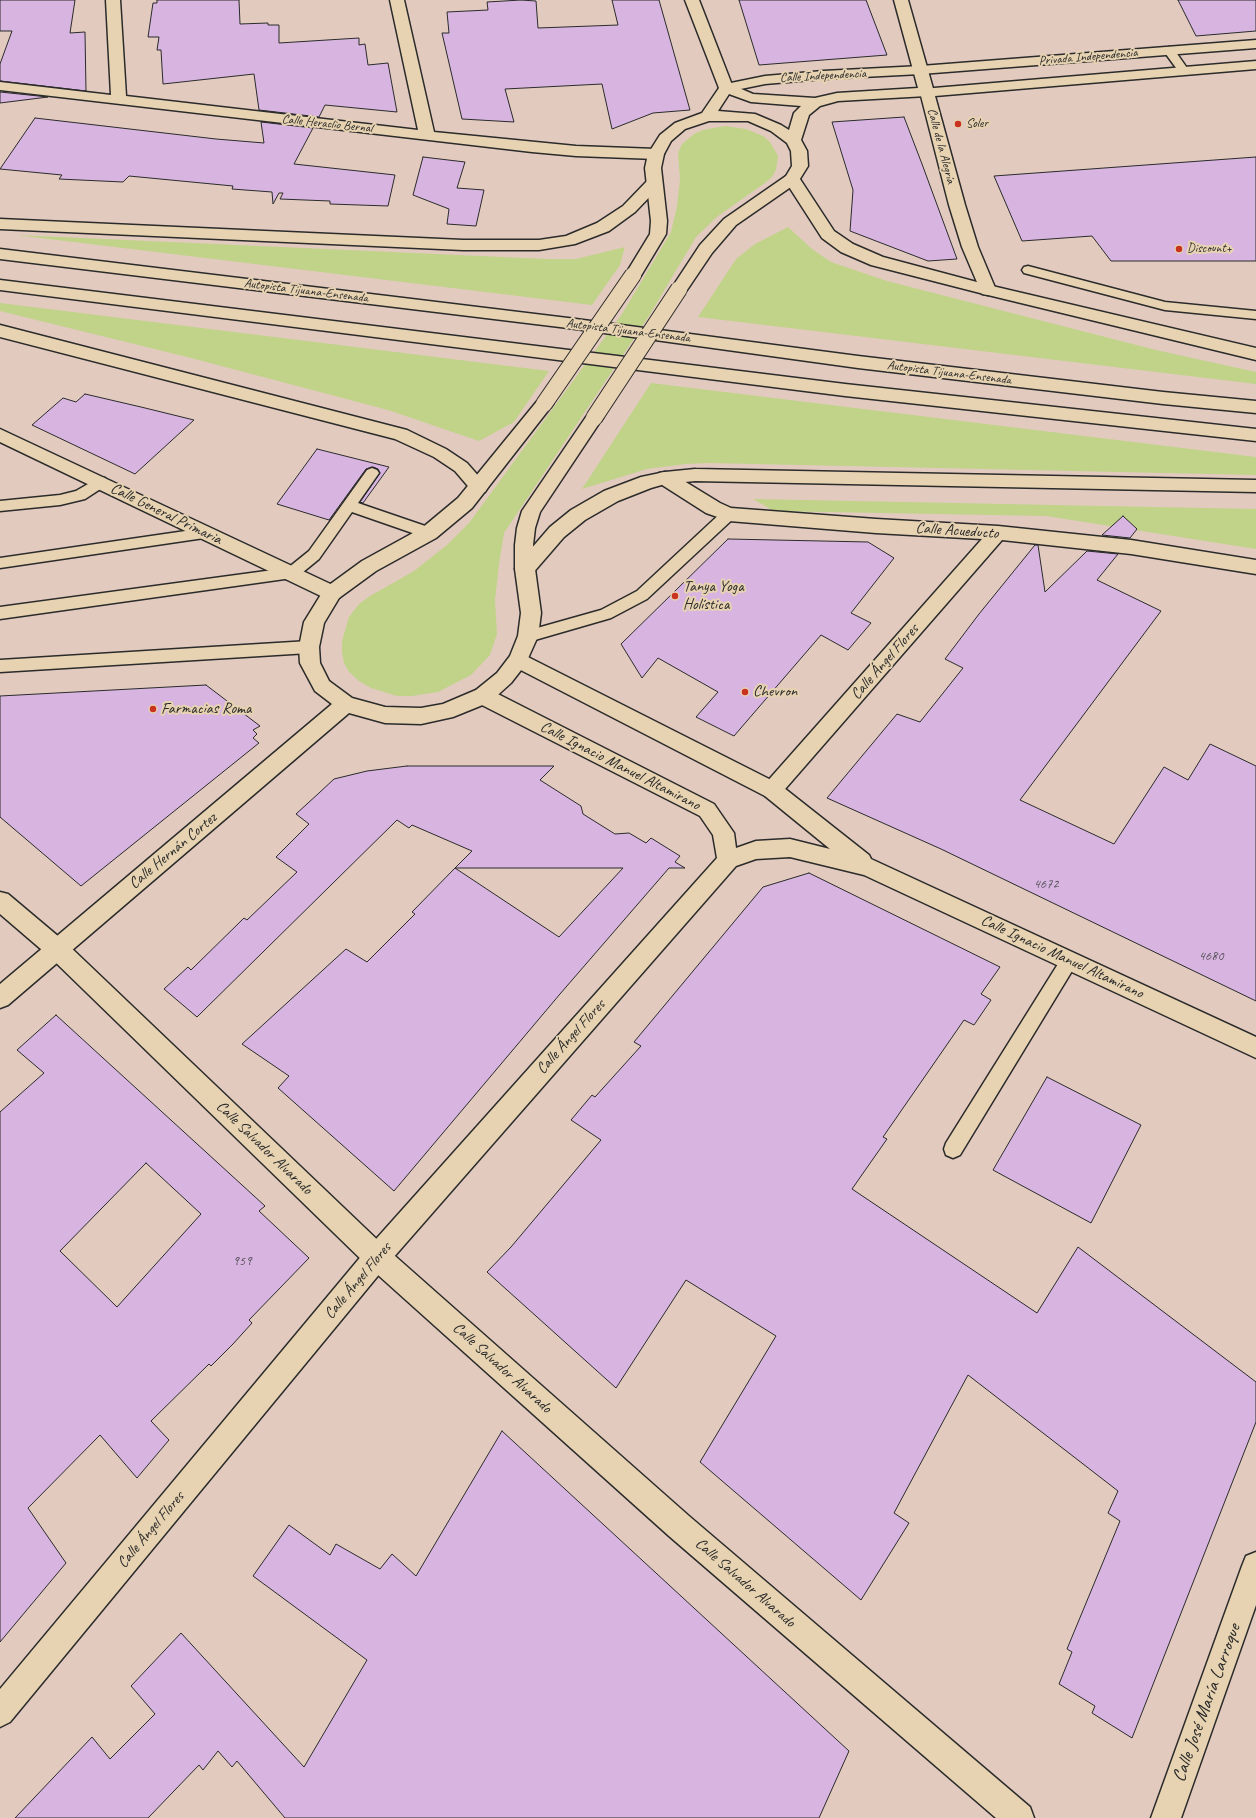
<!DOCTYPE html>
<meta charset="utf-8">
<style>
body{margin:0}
canvas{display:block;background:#e2cabf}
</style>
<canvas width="1256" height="1818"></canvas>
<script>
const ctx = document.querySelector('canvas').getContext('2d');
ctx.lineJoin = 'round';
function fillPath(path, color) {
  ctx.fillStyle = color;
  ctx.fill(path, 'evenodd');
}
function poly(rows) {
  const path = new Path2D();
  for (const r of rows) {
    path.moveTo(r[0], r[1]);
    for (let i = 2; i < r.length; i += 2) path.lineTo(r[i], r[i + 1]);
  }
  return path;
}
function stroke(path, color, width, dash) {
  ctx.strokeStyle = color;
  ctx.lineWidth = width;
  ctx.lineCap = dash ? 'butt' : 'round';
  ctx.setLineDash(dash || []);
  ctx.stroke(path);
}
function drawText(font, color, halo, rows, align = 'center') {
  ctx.font = font + ' Caveat,sans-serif';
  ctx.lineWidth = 4;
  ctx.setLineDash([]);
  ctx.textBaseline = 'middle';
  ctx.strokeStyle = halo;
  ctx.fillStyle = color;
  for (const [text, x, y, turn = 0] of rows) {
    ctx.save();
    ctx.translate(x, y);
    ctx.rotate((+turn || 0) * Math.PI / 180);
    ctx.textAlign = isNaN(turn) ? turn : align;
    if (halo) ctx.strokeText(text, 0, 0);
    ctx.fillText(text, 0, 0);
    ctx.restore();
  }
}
fillPath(poly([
 [725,126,746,129,763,136,770,142,778,156,776,170,772,177,765,183,718,216,696,237,649,316,504,533,499,564,495,600,497,634,490,655,471,675,438,692,412,696,397,696,371,688,359,681,349,672,344,663,342,652,342,641,349,617,359,604,370,596,414,571,447,545,469,523,622,314,671,232,677,206,680,179,678,153,682,144,694,134,703,130],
 [788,227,812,249,831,262,887,281,1156,350,1256,372,1256,384,698,317,736,259,755,244],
 [16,235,547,259,576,259,625,247,620,265,592,305],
 [0,303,549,371,514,422,479,441,388,410,191,358,0,311],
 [651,383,1256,457,1256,475,709,463,686,464,647,469,582,489],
 [753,499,1256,509,1256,549,1046,516,774,511]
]), '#c0d389');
const building = poly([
 [0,0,75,0,70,33,85,32,86,91,0,81,0,64,12,31,0,31,0,0],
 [157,0,239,0,240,24,268,23,268,25,279,25,279,43,359,38,359,45,365,44,368,65,388,63,397,112,325,105,319,117,259,110,254,74,163,84,161,50,157,50,159,37,148,37,153,3,157,3,157,0],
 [521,0,536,1,538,28,618,25,612,0,659,0,690,110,653,113,612,129,602,84,505,89,514,122,462,119,442,33,449,33,447,12,488,10,487,2,521,0],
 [739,0,866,0,887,55,759,65,739,0],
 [1178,0,1256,0,1256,31,1196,36,1178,0],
 [0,92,48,97,0,103,0,92],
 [904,117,922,164,957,259,928,261,850,231,853,190,832,122,904,117],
 [35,118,216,139,264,143,261,122,313,128,294,164,395,175,388,206,330,204,330,201,280,199,283,193,279,193,273,204,272,192,232,189,233,186,129,176,123,182,59,179,62,175,0,169,35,118],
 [423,157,465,162,457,188,484,190,476,226,447,224,449,209,413,195,423,157],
 [1256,157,1256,261,1111,261,1092,236,1022,241,994,176,1256,157],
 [85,394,141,407,194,420,135,474,32,425,63,398,76,402,85,394],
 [317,449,389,467,363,503,360,502,380,473,378,469,373,467,366,469,329,520,277,504,317,449],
 [1123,516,1137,529,1130,538,1102,535,1123,516],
 [728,539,868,542,894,558,851,613,871,623,848,650,821,635,734,736,696,717,718,692,658,658,642,678,621,644,728,539],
 [1035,545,1038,545,1045,592,1087,551,1118,554,1097,580,1161,611,1020,800,1114,844,1164,767,1188,780,1210,744,1256,766,1256,1001,941,849,827,798,897,714,920,722,963,668,945,659,979,614,1035,545],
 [206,685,260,726,253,730,257,734,253,738,259,743,81,886,0,817,0,696,206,685],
 [407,766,554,766,540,780,581,806,583,814,615,834,629,833,646,843,651,838,680,856,675,862,685,868,669,868,560,994,394,1191,278,1088,289,1076,242,1044,346,949,367,962,415,914,412,912,455,868,559,937,623,868,455,868,472,851,412,825,409,828,397,820,197,1017,164,989,188,967,191,970,244,918,247,920,297,872,276,857,309,824,296,814,319,793,334,779,367,771,407,766],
 [809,873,1000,967,981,994,991,1000,974,1025,964,1020,883,1137,887,1139,852,1189,1037,1313,1078,1247,1256,1382,1256,1422,1132,1738,1092,1713,1095,1706,1059,1684,1072,1652,1067,1649,1120,1521,1108,1513,1118,1491,968,1375,894,1513,909,1523,861,1600,700,1462,776,1336,686,1280,616,1388,487,1272,511,1247,601,1140,571,1120,592,1095,595,1097,641,1046,634,1042,763,887,809,873],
 [56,1015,265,1206,259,1211,309,1258,249,1320,252,1323,233,1344,211,1366,209,1364,151,1421,169,1440,137,1478,100,1435,28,1508,66,1563,0,1642,0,1112,44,1073,17,1050,56,1015],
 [146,1163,201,1214,117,1307,60,1251,146,1163],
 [1047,1077,1141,1125,1091,1223,993,1170,1047,1077],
 [502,1431,849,1751,819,1818,285,1818,237,1761,232,1767,218,1751,203,1770,199,1765,148,1818,15,1818,92,1737,110,1759,155,1714,131,1686,181,1633,304,1767,367,1660,253,1576,289,1525,330,1555,336,1544,380,1569,392,1554,416,1576,502,1431]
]);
fillPath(building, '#d7b5e0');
stroke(building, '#2b2b2b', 1);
const service = poly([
 [1169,47,1173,48,1187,68,1189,70,1187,72,1179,72,1163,50,1169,47],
 [1028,266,1165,302,1256,311,1256,319,1165,310,1024,273,1022,270,1024,267,1028,266],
 [372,468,377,470,379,473,358,503,434,529,436,533,434,537,429,538,424,537,352,512,319,559,297,577,292,578,0,619,0,607,288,568,309,551,367,470,372,468],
 [100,477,105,478,107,482,105,486,85,499,60,505,0,511,0,501,60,495,76,491,100,477],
 [729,509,734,510,736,514,734,518,647,599,611,618,528,642,523,640,520,636,523,632,601,610,637,591,724,510,729,509],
 [206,528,211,529,213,533,211,537,0,568,0,558,206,528],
 [309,641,314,643,317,647,314,651,309,653,0,672,0,660,309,641],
 [1069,953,1075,956,1078,961,1075,966,960,1155,953,1158,946,1155,944,1149,946,1143,1063,956,1069,953]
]);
const minor = poly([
 [106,0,120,0,126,96,418,130,390,0,404,0,434,132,576,146,656,149,661,151,664,154,661,157,656,159,576,156,532,152,0,90,0,82,111,95,106,0],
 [0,429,339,588,342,593,339,598,332,600,325,598,0,442,0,429],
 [665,472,671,473,720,503,731,508,876,519,998,526,1131,540,1256,560,1256,574,1131,554,1002,540,779,796,772,798,765,796,762,790,765,784,982,539,876,533,729,521,706,513,659,483,656,478,659,473,665,472],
 [0,892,8,894,65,942,386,1248,689,1516,1030,1807,1034,1818,996,1818,669,1536,368,1266,49,956,0,914,0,892]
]);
const tertiary = poly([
 [1256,40,1256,48,921,74,823,79,765,84,726,92,721,91,719,88,721,85,765,76,823,71,921,66,1256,40],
 [1256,61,1256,69,935,96,965,205,978,247,996,290,994,294,988,295,982,294,962,247,949,205,920,92,922,89,1256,61],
 [518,652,779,784,869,855,871,859,1256,1037,1256,1058,864,875,790,857,756,859,736,866,386,1266,10,1722,0,1727,0,1689,368,1248,717,858,713,835,700,816,476,702,473,696,476,690,483,688,490,690,714,804,734,833,736,848,756,841,790,839,830,849,765,796,511,665,508,660,511,655,518,652],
 [1256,1552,1256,1605,1181,1818,1151,1818,1242,1566,1246,1556,1256,1552]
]);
const secondary = poly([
 [685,0,699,0,732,85,753,94,815,98,837,93,918,88,894,0,908,0,934,92,932,95,927,96,838,101,820,106,809,115,801,140,807,151,808,166,798,182,736,225,712,253,685,293,679,294,673,293,671,289,700,245,724,219,786,176,792,166,791,151,787,143,771,131,748,121,709,121,685,129,671,141,664,154,661,168,667,221,666,234,639,279,633,280,627,279,625,275,650,234,651,221,645,168,648,154,660,135,675,123,702,113,719,88,685,0],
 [729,94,751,102,801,106,794,113,789,130,781,125,755,114,718,111,729,94],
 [544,398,550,400,553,404,550,408,472,508,436,538,376,571,339,598,324,623,319,647,320,663,329,681,352,698,385,707,421,708,443,704,476,690,497,673,510,656,518,636,521,613,515,569,515,545,517,528,522,511,588,414,594,412,600,414,603,418,600,422,540,512,535,528,533,545,535,569,541,613,538,636,525,665,511,683,490,702,453,717,421,724,385,723,349,713,8,1005,0,1008,0,984,332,704,315,691,300,663,299,647,304,622,325,588,362,561,422,528,458,498,538,400,544,398]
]);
const primary = poly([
 [792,174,798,176,834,231,853,244,883,257,988,285,1256,348,1256,360,988,295,871,265,841,252,822,238,784,179,786,176,792,174],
 [0,280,845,384,1256,429,1256,441,845,396,0,290,0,280],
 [0,325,407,430,446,449,467,463,488,487,485,492,479,493,473,492,455,471,434,457,395,439,0,337,0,325],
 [695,469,1256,480,1256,492,695,481,665,484,651,488,618,501,585,520,564,537,532,574,525,576,518,574,515,569,518,564,550,527,571,510,604,491,641,477,665,472,695,469]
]);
const motorway = poly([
 [654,178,660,180,662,183,660,186,635,212,609,231,575,244,539,250,463,250,0,229,0,219,463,240,539,240,566,236,597,223,623,206,648,180,654,178],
 [0,249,568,318,858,356,1163,392,1256,401,1256,413,1163,404,858,368,568,328,0,259,0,249]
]);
stroke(service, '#2b2b2b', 3);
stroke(minor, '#2b2b2b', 3);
stroke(tertiary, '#2b2b2b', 3);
stroke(secondary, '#2b2b2b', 3);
stroke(primary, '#2b2b2b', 3);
stroke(motorway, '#2b2b2b', 3);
fillPath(service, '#e7d3b1');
fillPath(minor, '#e7d3b1');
fillPath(tertiary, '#e7d3b1');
fillPath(secondary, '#e7d3b1');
fillPath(primary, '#e7d3b1');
fillPath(motorway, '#e7d3b1');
const secondaryBridge = poly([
 [544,404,633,275],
 [594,418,679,289]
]);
stroke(secondaryBridge, '#2b2b2b', 18, []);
stroke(secondaryBridge, '#e7d3b1', 16);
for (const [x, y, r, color] of [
 [958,124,4,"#c8321e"],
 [1179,249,4,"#c8321e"],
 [675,596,4,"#c8321e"],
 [745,692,4,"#c8321e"],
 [153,709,4,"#c8321e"]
]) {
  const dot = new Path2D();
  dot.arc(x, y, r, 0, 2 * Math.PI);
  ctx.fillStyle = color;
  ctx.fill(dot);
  stroke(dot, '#e7d3b1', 1.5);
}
drawText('13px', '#2b2b2b', '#e7d3b1', [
 ["Privada Independencia",1088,57,-5],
 ["Calle Independencia",823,76,-3],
 ["Calle Heraclio Bernal",327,124,6],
 ["Calle de la Alegría",941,146,75],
 ["Autopista Tijuana-Ensenada",306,291,7],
 ["Autopista Tijuana-Ensenada",628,331,7],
 ["Autopista Tijuana-Ensenada",949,373,7]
]);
drawText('13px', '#2b2b2b', '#e7d3b1', [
 ["Soler",966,124],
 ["Discount+",1187,249]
], 'left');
drawText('14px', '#564e58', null, [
 ["4672",1046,884],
 ["4680",1211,956],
 ["959",242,1261]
]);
drawText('16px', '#2b2b2b', '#e7d3b1', [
 ["Calle General Primaria",166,514,26],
 ["Calle Acueducto",957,531,4],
 ["Calle Ángel Flores",885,662,-49],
 ["Calle Ignacio Manuel Altamirano",620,766,27],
 ["Calle Hernán Cortez",173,851,-40],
 ["Calle Ignacio Manuel Altamirano",1062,957,25],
 ["Calle Ángel Flores",571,1037,-48],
 ["Calle Salvador Alvarado",264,1148,44],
 ["Calle Ángel Flores",358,1281,-50],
 ["Calle Salvador Alvarado",502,1368,42],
 ["Calle Ángel Flores",151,1530,-50],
 ["Calle Salvador Alvarado",745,1583,41]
]);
drawText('16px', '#2b2b2b', '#e7d3b1', [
 ["Tanya Yoga",683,587],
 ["Holística",683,605],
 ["Chevron",753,692],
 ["Farmacias Roma",161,709]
], 'left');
drawText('19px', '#2b2b2b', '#e7d3b1', [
 ["Calle José María Larroque",1207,1703,-70]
]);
</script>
